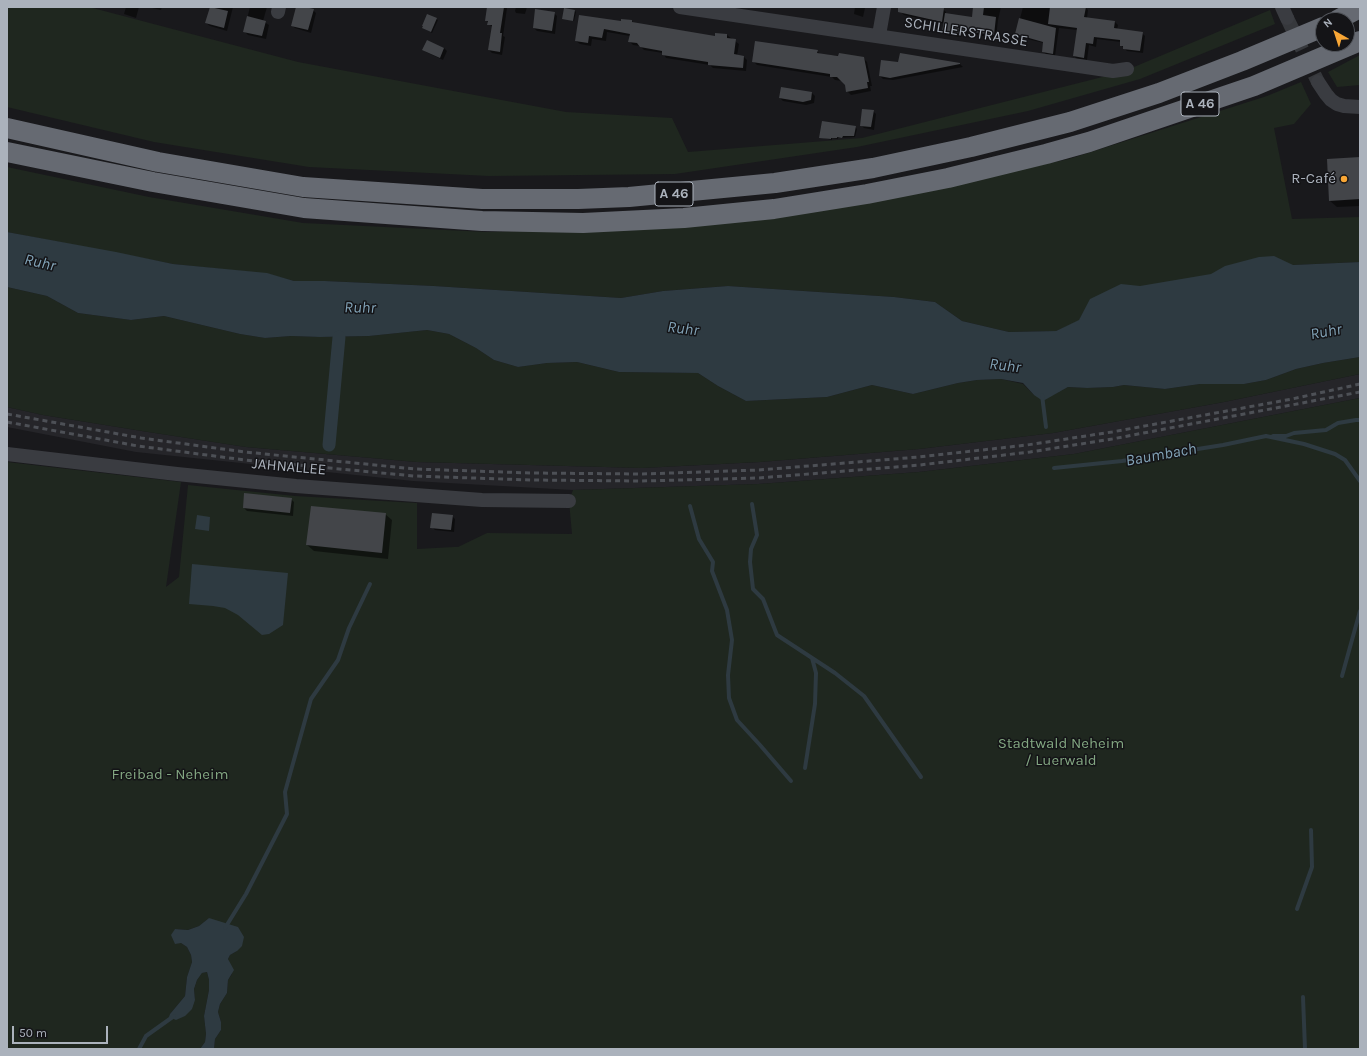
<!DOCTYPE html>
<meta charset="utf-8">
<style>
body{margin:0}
#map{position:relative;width:1367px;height:1056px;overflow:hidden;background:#19191c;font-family:Karla,sans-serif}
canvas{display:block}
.frame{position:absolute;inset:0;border:8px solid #abb2bc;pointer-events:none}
.north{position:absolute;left:1315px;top:12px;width:40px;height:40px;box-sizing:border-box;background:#141417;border:1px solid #505359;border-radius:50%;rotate:321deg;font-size:11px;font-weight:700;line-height:16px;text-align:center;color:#abb2bc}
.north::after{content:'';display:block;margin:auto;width:14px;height:18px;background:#f8a635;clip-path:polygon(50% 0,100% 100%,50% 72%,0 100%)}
.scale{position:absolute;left:12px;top:1026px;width:96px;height:18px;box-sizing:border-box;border:2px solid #abb2bc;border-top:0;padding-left:5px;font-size:12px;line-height:14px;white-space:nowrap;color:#abb2bc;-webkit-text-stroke:3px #141417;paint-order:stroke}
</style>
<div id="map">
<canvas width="1367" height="1056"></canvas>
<div class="frame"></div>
<div class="north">N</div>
<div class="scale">50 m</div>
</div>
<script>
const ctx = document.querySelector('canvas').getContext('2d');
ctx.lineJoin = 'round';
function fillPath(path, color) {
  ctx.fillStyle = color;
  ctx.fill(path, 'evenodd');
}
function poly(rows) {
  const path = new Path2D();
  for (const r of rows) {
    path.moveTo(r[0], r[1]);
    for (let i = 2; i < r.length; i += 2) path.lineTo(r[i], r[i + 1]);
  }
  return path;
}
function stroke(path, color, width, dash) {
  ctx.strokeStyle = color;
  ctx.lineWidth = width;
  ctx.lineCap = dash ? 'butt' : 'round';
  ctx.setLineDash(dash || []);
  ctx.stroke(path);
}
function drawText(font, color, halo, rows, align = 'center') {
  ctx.font = font + ' Karla,sans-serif';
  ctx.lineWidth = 3;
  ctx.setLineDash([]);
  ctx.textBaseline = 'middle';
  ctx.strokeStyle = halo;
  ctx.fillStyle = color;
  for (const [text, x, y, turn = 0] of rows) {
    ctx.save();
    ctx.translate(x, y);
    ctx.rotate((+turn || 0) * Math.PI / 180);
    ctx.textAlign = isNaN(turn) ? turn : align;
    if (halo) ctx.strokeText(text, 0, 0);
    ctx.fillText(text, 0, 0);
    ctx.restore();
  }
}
fillPath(poly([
 [1360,374,1360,398,1074,454,919,472,759,484,573,490,413,481,136,452,7,427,7,407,43,415,142,431,246,447,417,462,642,468,760,462,919,449,1053,433,1224,402]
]), '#252529');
fillPath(poly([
 [7,7,89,7,298,62,566,112,672,118,688,152,862,138,1122,72,1270,10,1275,24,1140,79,1028,111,857,147,675,174,489,176,309,167,154,142,7,107],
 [1360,55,1360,85,1337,87,1328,72],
 [1301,82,1311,104,1294,124,1274,128,1292,219,1360,217,1360,262,1293,265,1091,299,1079,321,1056,331,1009,332,962,321,935,302,894,297,728,286,663,291,621,298,434,286,325,281,294,281,268,274,173,264,7,232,7,167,149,197,303,223,487,232,692,226,882,198,1069,159,1267,96],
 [7,287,47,296,78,313,131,320,164,316,240,334,265,338,291,336,320,337,369,336,427,330,449,334,476,348,494,360,518,367,547,363,577,362,619,372,698,373,718,386,746,401,827,397,872,385,913,394,958,383,977,380,1001,379,1023,384,1034,395,1053,395,1068,387,1087,388,1113,387,1124,385,1165,389,1200,384,1244,384,1266,380,1296,369,1323,363,1360,357,1360,374,1224,402,1053,433,919,449,760,462,642,468,417,462,246,447,142,431,43,415,7,407],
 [1360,398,1360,1049,214,1049,215,1039,221,1030,221,1022,218,1012,220,1004,227,993,228,980,232,974,228,959,230,955,237,951,209,918,199,926,188,930,175,929,173,936,177,943,181,943,187,947,191,955,192,962,187,977,185,996,170,1014,195,1000,194,989,197,980,202,973,207,972,209,980,209,990,204,1016,206,1034,205,1042,200,1049,7,1049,7,462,181,482,166,587,179,577,188,485,295,496,417,503,417,549,454,547,458,547,487,533,572,534,569,501,573,490,759,484,919,472,1074,454]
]), '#1f271f');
fillPath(poly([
 [7,232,116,252,173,264,267,273,294,281,325,281,434,286,621,298,663,291,728,286,894,297,935,302,962,321,1009,332,1056,331,1079,320,1090,299,1121,284,1140,286,1211,274,1225,266,1259,257,1274,256,1293,265,1360,262,1360,357,1323,363,1296,369,1266,380,1244,384,1200,384,1165,389,1124,385,1113,387,1087,388,1068,387,1043,401,1034,395,1023,383,1001,379,977,380,958,383,913,394,872,385,827,397,746,401,718,386,698,373,619,372,577,362,547,363,518,367,494,360,476,348,449,334,427,330,369,336,320,337,291,336,265,338,240,334,164,316,131,320,78,313,47,296,7,287],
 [197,515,210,517,209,531,195,529],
 [192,564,288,573,283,625,269,634,262,635,238,615,225,608,213,606,189,604],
 [209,918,238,927,244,937,242,946,237,951,230,955,228,959,234,970,228,980,227,993,220,1004,218,1012,221,1022,221,1030,215,1039,214,1049,200,1049,205,1042,206,1034,204,1016,209,990,209,980,207,972,202,973,197,980,194,989,195,1000,192,1009,185,1016,176,1020,169,1017,170,1014,185,996,187,977,192,962,191,955,187,947,181,943,175,944,171,935,175,929,188,930,199,926]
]), '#2e3a41');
fillPath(poly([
 [126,7,139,7,136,18,124,14],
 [148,7,162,7,161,10],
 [211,7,233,7,227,31,210,26,206,23],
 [250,7,267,7,263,21,269,25,266,39,248,35,244,31],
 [297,7,313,10,316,13,311,33,295,28,292,25],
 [488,7,506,7,507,8,503,36,505,37,502,55,492,53,489,50,492,27,486,20],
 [516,7,527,7,525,14,516,13,515,11],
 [855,7,863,7,865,8,863,17,854,14],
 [902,7,927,7,943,9,946,12,946,15,973,18,974,7,1001,7,998,20,996,38,962,33,961,37,946,35,943,32,945,24,904,15,901,12],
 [1023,7,1085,7,1088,10,1087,18,1115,22,1118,25,1117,30,1142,33,1145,36,1143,53,1127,51,1121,45,1121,42,1097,39,1096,47,1089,45,1087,60,1077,59,1074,56,1077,30,1059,28,1055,56,1046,54,1043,52,1044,43,1019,37,1016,34],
 [575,11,576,12,574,21,563,18],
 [554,13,557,16,555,34,537,31,534,28],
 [428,15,438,20,432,33,424,28],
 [580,16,622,22,632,21,634,24,716,37,727,35,739,44,737,56,744,57,747,60,746,71,713,68,710,65,666,58,663,53,644,50,640,46,633,45,629,41,630,36,607,32,606,41,592,39,591,46,580,44,576,41],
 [444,48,447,51,443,60,426,52,423,49],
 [817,51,820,54,863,58,867,62,872,86,870,86,871,91,851,95,847,91,846,85,842,81,835,80,832,77,757,65,753,61],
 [899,63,960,64,963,67,893,80,883,79,880,76],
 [782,88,812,93,815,96,814,103,806,105,783,101,780,98],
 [873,111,876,114,874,130,864,128,861,125],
 [855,127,857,129,855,137,838,138,838,139,832,138,832,140,820,137],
 [1360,158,1360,206,1337,207,1330,201],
 [291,499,294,502,293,516,247,511,244,508],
 [385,514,392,520,388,559,314,551,307,545],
 [452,516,455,519,454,532,435,530,432,527]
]), '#0007');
stroke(poly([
 [1042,395,1046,427],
 [1273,436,1286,436,1294,433,1326,430,1338,423,1356,420,1360,420],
 [1054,468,1122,461,1223,445,1266,436,1304,444,1335,454,1345,460,1360,481],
 [752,504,757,535,751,549,750,562,753,589,763,599,777,635,835,673,864,696,921,777],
 [690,506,699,539,713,562,712,571,727,610,732,640,728,675,729,698,737,720,760,745,791,781],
 [1342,676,1360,611],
 [805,768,815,704,816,673,812,658],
 [1297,909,1312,867,1311,830],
 [225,928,246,894,287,814,285,792,311,699,338,660,349,628,370,584],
 [1303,997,1305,1049],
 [139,1049,146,1036,174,1016]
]), '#2e3a41', 4);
stroke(poly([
 [329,445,339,337]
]), '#2e3a41', 13);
fillPath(poly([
 [210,7,228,11,224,28,205,23],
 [296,7,305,7,314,9,308,30,291,26],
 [487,7,504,7,500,33,502,33,500,52,488,50,492,25,487,25,488,21,485,21],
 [898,7,934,7,944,8,942,22,898,12],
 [973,7,984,7,983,15,996,17,994,35,959,30,959,34,942,32,945,13,972,17],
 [1050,7,1086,7,1084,17,1115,21,1114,28,1143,32,1140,51,1123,49,1123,46,1120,46,1120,40,1094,37,1093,44,1086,43,1084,58,1073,56,1077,28,1048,24],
 [564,8,575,10,573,21,562,19],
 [535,9,555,12,552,31,533,28],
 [427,14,437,18,431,32,422,28,423,26,422,26],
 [579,15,621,21,621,19,632,20,632,22,715,36,715,33,727,34,727,38,736,39,734,54,744,56,743,68,708,65,708,62,662,55,662,51,640,47,637,43,628,42,630,34,604,29,602,38,589,36,588,43,575,41],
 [247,16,266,21,262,36,243,32],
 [1019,18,1056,28,1053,54,1042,52,1043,42,1015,34],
 [427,40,444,48,440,58,422,50],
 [755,41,818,50,817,53,838,56,839,53,864,57,869,82,867,82,868,88,846,92,845,85,837,77,830,77,830,74,752,62],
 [900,53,960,63,960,64,890,78,879,76,881,60,898,62],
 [781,87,812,92,811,100,803,102,779,98],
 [862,109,874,110,871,127,860,126],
 [822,121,856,126,854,136,843,136,842,138,837,137,837,138,831,138,831,139,819,138],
 [1360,157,1360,199,1329,201,1327,159],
 [244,493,292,498,290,513,243,508],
 [311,506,386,513,382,553,306,545],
 [432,513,453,515,451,530,430,528]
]), '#434549');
stroke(poly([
 [1287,18,1318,82]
]), '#36383c', 14, [14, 7]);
stroke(poly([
 [680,7,1113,71,1127,69],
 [1282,7,1287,18],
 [278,12,279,7],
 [879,35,884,7],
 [1318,82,1326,94,1331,100,1337,104,1344,106,1360,107],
 [7,454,177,474,296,486,482,500,569,501]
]), '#3a3c41', 14);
stroke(poly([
 [1337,20,1360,8],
 [7,128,158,162,303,187,482,199,578,199,629,197,775,183,873,168,971,147,1070,122,1159,93,1242,61,1323,27],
 [7,152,153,182,304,208,482,221,583,223,684,218,774,209,867,194,948,178,1046,154,1089,142,1254,86,1360,41]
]), '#666a72', 20);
stroke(poly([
 [7,414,141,438,245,452,415,469,531,473,642,474,759,470,919,457,1027,445,1112,432,1292,399,1360,384],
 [7,422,138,446,245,460,414,476,531,480,642,481,759,478,920,465,1030,452,1112,439,1360,392]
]), '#4d5056', 3, [5, 4]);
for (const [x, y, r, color] of [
 [1344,179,4,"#f8a635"]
]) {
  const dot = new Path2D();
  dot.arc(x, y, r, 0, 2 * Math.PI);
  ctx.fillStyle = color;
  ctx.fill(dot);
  stroke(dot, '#141417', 1.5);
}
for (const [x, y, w] of [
 [1200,104,38],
 [674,194,38]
]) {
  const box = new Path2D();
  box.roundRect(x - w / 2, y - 12, w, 24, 3);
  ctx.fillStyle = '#141417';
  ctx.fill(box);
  stroke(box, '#abb2bc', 1);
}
drawText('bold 14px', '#abb2bc', null, [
 ["A 46",1200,104],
 ["A 46",674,194]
]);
drawText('15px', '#abb2bc', '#141417', [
 ["SCHILLERSTRASSE",966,32,9],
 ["JAHNALLEE",289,467,5]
]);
drawText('15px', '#abb2bc', '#141417', [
 ["R-Café",1336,179]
], 'right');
drawText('15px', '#83a782', '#141417', [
 ["Stadtwald Neheim",1061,744],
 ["/ Luerwald",1061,761],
 ["Freibad - Neheim",170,775]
]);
drawText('italic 16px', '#82a3b7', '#141417', [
 ["Ruhr",40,263,13],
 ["Ruhr",360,308,1],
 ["Ruhr",683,329,7],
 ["Ruhr",1326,332,-10],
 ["Ruhr",1005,366,7],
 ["Baumbach",1161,455,-10]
]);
</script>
